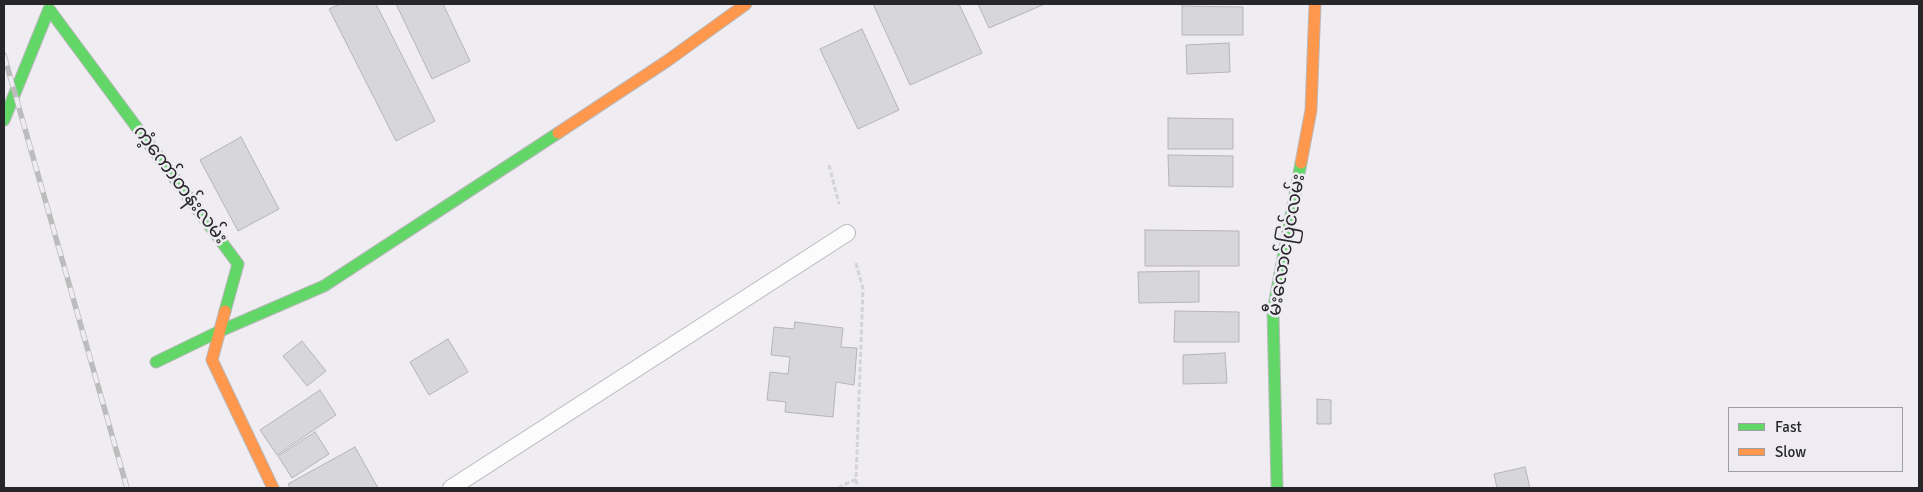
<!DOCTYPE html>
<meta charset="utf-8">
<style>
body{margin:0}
#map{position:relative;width:1923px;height:492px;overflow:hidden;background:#efedf1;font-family:Signika,sans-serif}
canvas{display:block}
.frame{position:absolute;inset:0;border:5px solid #272628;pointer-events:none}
.legend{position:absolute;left:1728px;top:407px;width:175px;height:65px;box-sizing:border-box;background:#eeecf2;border:1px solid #9e9da1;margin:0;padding:6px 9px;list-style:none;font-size:15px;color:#272628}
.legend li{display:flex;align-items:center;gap:10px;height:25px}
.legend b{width:25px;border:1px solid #9e9da1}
</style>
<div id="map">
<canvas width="1923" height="492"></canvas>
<div class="frame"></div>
<ul class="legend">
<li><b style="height:6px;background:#63d668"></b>Fast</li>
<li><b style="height:6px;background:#ff974d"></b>Slow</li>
</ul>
</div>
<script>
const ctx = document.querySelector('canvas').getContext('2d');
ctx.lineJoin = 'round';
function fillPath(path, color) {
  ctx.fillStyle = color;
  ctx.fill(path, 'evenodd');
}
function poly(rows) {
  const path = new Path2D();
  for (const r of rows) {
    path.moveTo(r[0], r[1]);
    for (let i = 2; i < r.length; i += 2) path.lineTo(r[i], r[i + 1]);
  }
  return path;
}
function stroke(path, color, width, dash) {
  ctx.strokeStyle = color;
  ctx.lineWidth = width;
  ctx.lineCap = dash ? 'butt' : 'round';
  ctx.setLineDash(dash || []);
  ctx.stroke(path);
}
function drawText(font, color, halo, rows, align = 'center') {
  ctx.font = font + ' Signika,"Noto Sans Myanmar",sans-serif';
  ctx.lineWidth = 5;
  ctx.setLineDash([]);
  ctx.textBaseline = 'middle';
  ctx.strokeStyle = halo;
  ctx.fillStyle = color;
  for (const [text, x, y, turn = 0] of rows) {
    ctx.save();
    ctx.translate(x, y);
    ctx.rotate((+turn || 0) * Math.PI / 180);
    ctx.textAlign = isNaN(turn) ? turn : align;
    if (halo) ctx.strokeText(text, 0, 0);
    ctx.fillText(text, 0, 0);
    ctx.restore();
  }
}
const building = poly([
 [340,4,376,4,435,121,396,141,329,9,340,4],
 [396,4,443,4,470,61,432,79,396,4],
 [873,4,959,4,982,53,910,85,873,4],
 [978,4,1045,4,989,28,978,4],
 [1182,6,1243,7,1243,35,1182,35,1182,6],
 [862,29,899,110,858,129,820,49,862,29],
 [1229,43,1230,72,1187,74,1186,45,1229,43],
 [1168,118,1233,119,1233,149,1168,149,1168,118],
 [241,137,279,209,238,231,200,160,241,137],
 [1168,155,1233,156,1233,187,1169,186,1168,155],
 [1145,230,1239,231,1239,266,1145,266,1145,230],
 [1199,271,1199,302,1139,303,1138,272,1199,271],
 [1175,311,1239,312,1239,342,1174,342,1175,311],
 [795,322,843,328,841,347,857,348,854,385,836,382,833,417,785,412,786,402,767,400,770,372,788,374,790,357,771,355,774,327,794,329,795,322],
 [448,339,468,372,429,395,410,362,448,339],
 [302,341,326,371,307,386,283,356,302,341],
 [1225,353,1227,383,1183,384,1183,355,1225,353],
 [320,390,336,415,277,455,260,430,320,390],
 [1317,399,1331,400,1331,424,1317,424,1317,399],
 [315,432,329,454,292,478,278,456,315,432],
 [355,447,378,488,290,488,288,484,355,447],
 [1525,467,1530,488,1497,488,1494,474,1525,467]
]);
fillPath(building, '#d7d6d9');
stroke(building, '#b6b4b7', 1);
const lane = poly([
 [451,488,847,233]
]);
const fast = poly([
 [4,120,49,9,238,264,225,311],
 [156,362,220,331,324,286,558,133],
 [1277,488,1273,311,1301,163]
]);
const slow = poly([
 [558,133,667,61,746,4],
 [1301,163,1311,110,1315,4],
 [225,311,212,360,273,488]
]);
stroke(lane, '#bab9bc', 18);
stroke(fast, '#bab9bc', 13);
stroke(slow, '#bab9bc', 13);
stroke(poly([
 [829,165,839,204],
 [856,263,863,289,856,479,857,488],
 [838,488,856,479]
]), '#d4d4d5', 3, [5, 2.5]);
stroke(lane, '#fdfcfd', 16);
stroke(fast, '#63d668', 11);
stroke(slow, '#ff974d', 11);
const rail = poly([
 [4,55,127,488]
]);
stroke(rail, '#bdbcbd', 5.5);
stroke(rail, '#eeecf2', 4, [11]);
drawText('19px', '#272628', '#eeecf2', [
 ["ကံ့ကော်တန်းလမ်း",180,185,53],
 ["မီးလောင်ပြင်လမ်း",1287,245,-80]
]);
</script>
